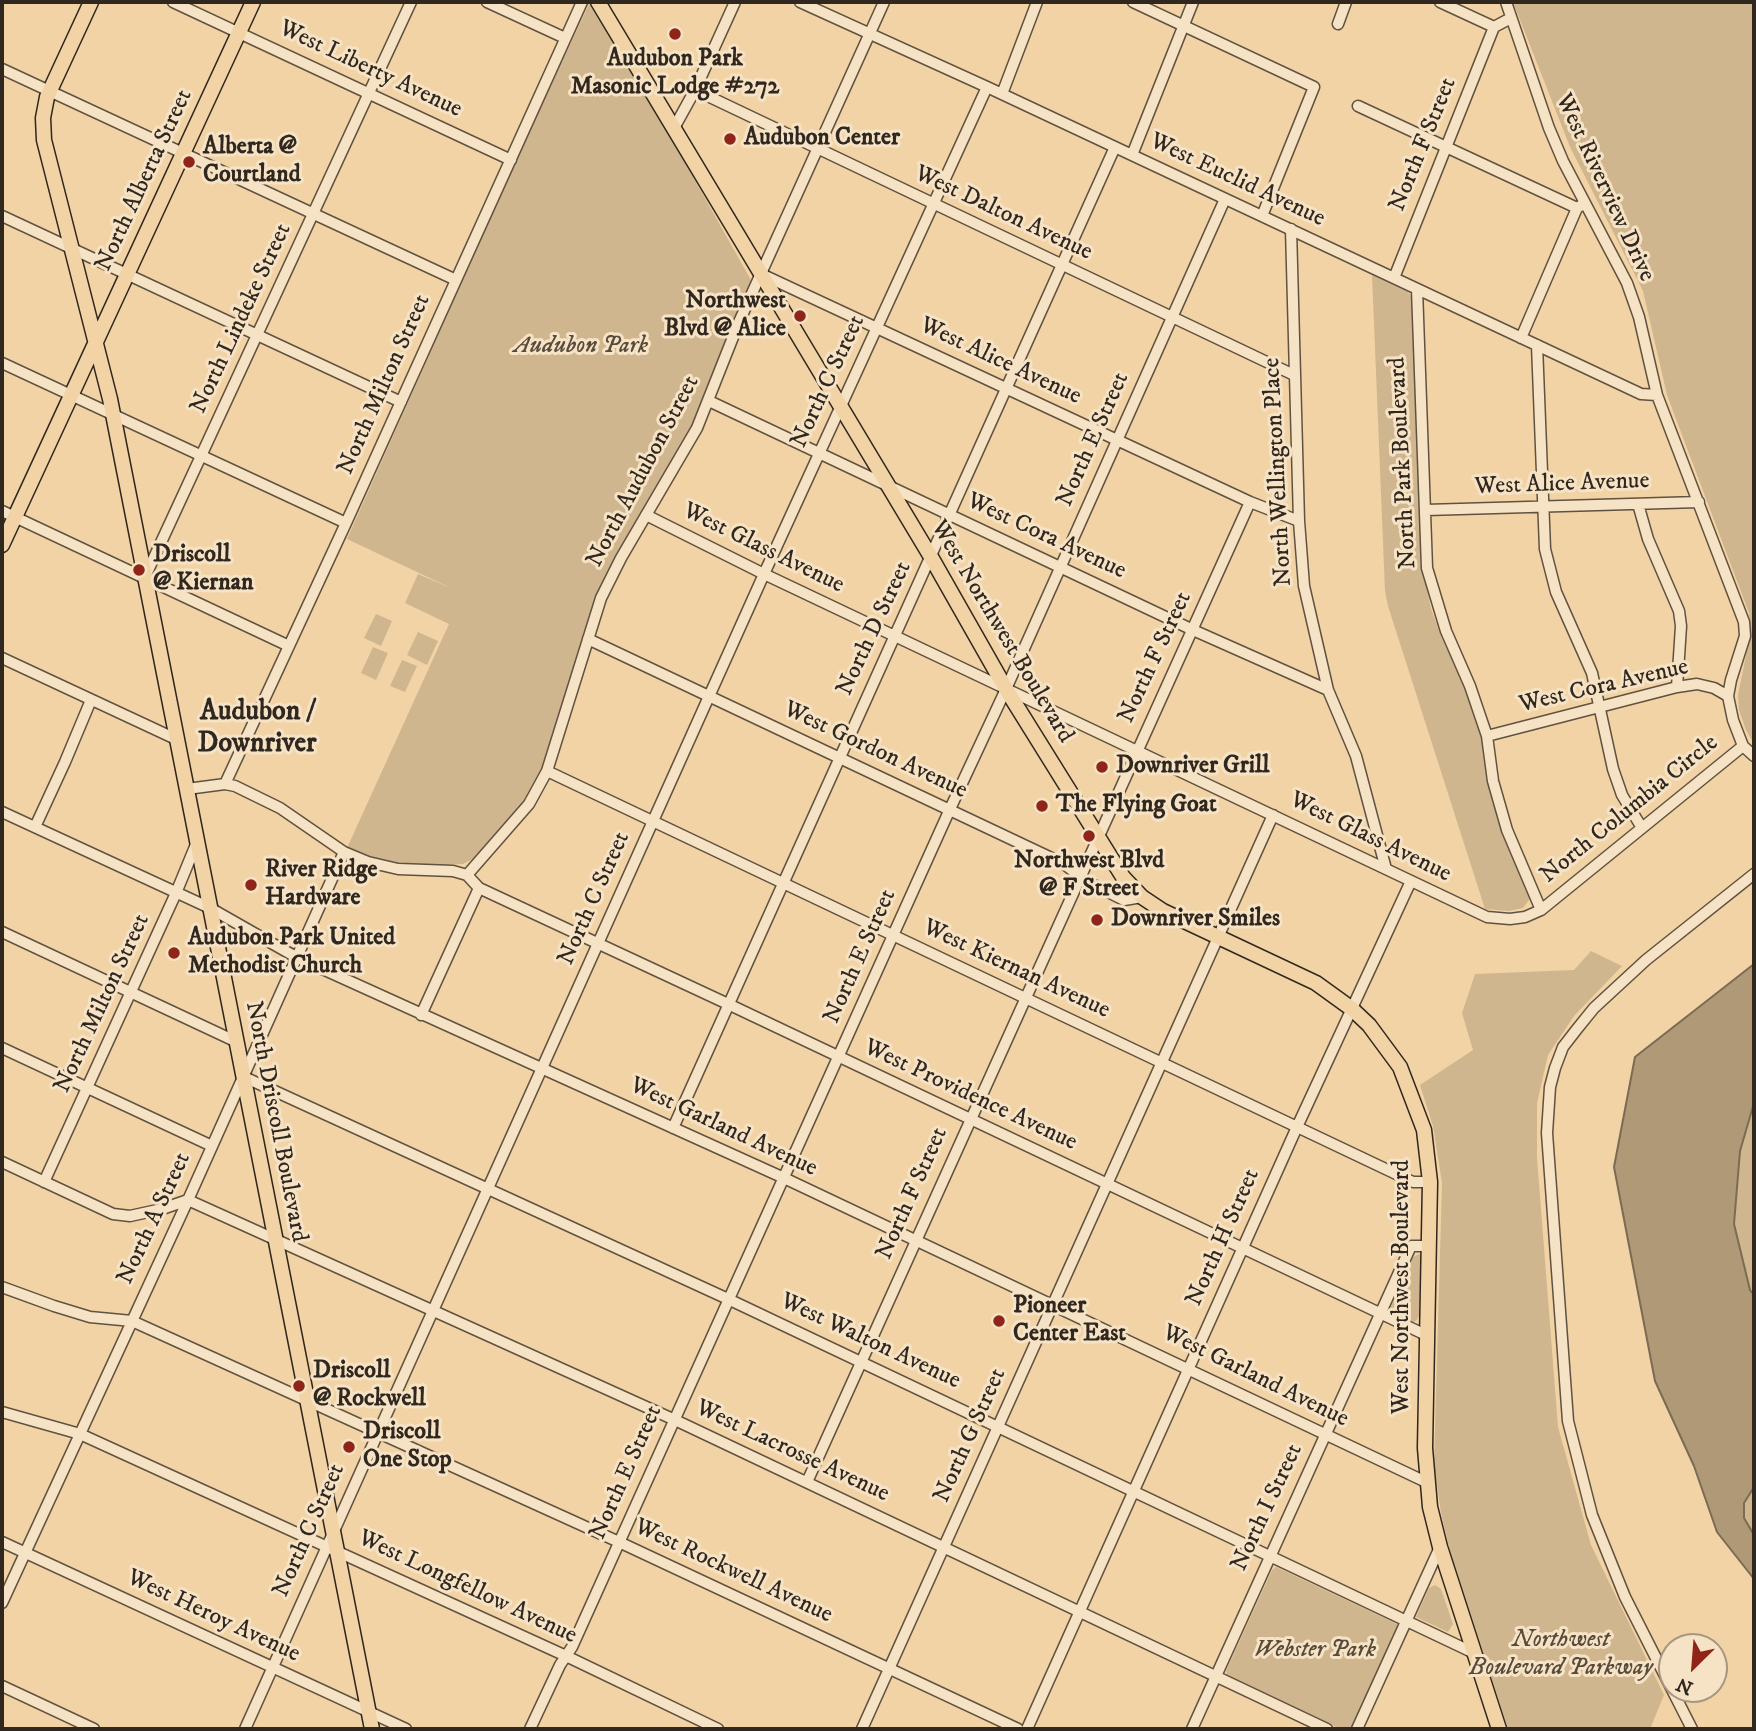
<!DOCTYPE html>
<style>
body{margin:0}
#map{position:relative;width:1756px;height:1731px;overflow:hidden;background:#f1d3a5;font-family:"IM FELL DW Pica",serif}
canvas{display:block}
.frame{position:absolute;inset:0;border:4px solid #30271f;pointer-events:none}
.north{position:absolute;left:1658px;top:1633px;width:70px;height:70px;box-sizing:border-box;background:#f6e2c4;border:2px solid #a79782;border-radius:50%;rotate:205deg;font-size:19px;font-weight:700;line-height:28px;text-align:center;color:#30271f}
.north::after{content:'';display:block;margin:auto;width:24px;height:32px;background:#8f2418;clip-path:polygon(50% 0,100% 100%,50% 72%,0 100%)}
</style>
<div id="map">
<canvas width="1756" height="1731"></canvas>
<div class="frame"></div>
<div class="north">N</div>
</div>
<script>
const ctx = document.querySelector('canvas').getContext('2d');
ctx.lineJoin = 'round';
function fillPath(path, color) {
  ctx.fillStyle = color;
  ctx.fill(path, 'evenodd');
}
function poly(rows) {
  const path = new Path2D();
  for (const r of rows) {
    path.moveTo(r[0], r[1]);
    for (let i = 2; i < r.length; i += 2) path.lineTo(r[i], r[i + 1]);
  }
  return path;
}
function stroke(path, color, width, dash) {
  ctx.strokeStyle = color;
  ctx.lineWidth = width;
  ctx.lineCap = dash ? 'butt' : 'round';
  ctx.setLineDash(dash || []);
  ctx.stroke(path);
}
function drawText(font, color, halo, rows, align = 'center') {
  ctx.font = font + ' "IM FELL DW Pica",serif';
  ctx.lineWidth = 6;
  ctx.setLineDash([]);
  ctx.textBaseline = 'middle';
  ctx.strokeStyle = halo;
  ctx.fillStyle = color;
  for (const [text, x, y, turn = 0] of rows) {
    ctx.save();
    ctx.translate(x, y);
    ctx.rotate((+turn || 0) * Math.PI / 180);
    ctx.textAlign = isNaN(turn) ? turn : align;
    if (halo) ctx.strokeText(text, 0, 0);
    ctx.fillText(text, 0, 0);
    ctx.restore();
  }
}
fillPath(poly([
 [1513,2,1754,2,1754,744,1746,730,1739,710,1738,695,1751,631,1749,613,1667,395,1643,291,1570,147],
 [589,4,668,132,752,282,730,329,706,399,683,446,621,549,546,762,525,801,473,859,463,864,416,866,391,863,347,848,449,624,405,603,418,574,453,589,347,539,516,161],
 [1372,275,1408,292,1412,297,1423,569,1431,609,1442,638,1463,684,1481,733,1487,780,1499,823,1529,893,1529,900,1523,908,1509,911,1485,909,1388,606,1385,591],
 [376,614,392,621,381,646,364,638],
 [418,632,438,641,427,665,407,655],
 [373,647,388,653,376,680,361,673],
 [402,660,417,666,405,692,390,686],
 [1591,951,1622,966,1574,1016,1548,1055,1537,1103,1537,1158,1558,1427,1591,1545,1664,1695,1650,1729,1508,1729,1450,1551,1441,1513,1434,1465,1442,1183,1433,1126,1420,1085,1473,1050,1462,1013,1475,974,1574,970],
 [1754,1103,1754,1295,1750,1290,1734,1224,1740,1151],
 [1419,1254,1421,1256,1419,1316,1416,1321,1409,1323,1391,1313,1390,1309,1413,1257],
 [1754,1487,1754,1535,1744,1518,1744,1503],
 [1276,1567,1397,1624,1397,1630,1352,1729,1340,1729,1227,1675,1226,1671,1272,1570],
 [1435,1585,1441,1589,1453,1624,1448,1632,1416,1617,1429,1588]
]), '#d0b68e');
const water = poly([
 [1754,964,1754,1103,1740,1151,1734,1224,1750,1290,1754,1295,1754,1487,1744,1503,1744,1518,1754,1535,1754,1579,1717,1532,1694,1466,1655,1381,1614,1167,1635,1057,1754,964]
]);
fillPath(water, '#af9977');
stroke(water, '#7c6b54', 2);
const minor = poly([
 [173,2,511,160],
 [487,2,565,38],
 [800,2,987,87,1641,394,1657,395],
 [1133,2,1314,87,1262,216],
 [1440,2,1494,27,1511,18],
 [1506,2,1549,128,1563,161,1627,283,1639,317,1657,395,1744,622,1745,636,1731,680,1728,696,1733,720,1743,746,1754,756],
 [1338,24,1346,2],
 [2,69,456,280],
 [695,90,1294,375],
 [1002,94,1037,2],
 [1358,106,1577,208,1585,203],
 [674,128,695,90,735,2],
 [1132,155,1193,2],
 [2,216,401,402],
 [1291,229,1299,521,1304,586,1328,690,1356,756,1386,869],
 [761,274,1250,502,1299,521],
 [1394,278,1494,27],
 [1417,289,1427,568,1446,631,1470,686,1487,736,1493,781,1507,830,1541,910],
 [1521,338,1577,208],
 [1537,345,1545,549,1556,592,1592,673,1613,769,1622,795,1642,828],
 [2,363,346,523],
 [709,401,1193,630,1328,690],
 [1638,504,1648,539,1679,611,1681,626,1677,687],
 [1426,510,1699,502],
 [2,511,289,646],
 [646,515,764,574,1487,917,1510,919,1525,917,1541,910,1743,746],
 [145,577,411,2],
 [588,639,1064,864,1088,882,1124,900,1142,897],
 [2,658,178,740],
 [1487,736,1677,687,1697,684,1714,688,1728,696],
 [547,771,1413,1182,1430,1182],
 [225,784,346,523,582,2],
 [187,789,225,784,235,786,280,808,344,852,368,862,398,869,453,871,467,875,479,888,728,1004,1428,1336],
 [2,812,210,908,296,957,784,1178,1426,1482],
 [35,827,65,762,91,700],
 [467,875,529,804,547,771,601,598,621,558,697,428,739,322,884,2],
 [2,932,237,1042],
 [421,1015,479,888],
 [2,1048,212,1146],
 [244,1077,728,1299,1474,1653],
 [673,1128,1115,147],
 [2,1162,113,1214,130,1216,162,1209,188,1200,675,1420,1327,1729],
 [44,1182,176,893,197,842],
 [2,1287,54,1306,90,1317,132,1321,619,1542,1018,1729],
 [2,1412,80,1434,566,1656,718,1729],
 [807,1482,1250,502],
 [2,1542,406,1729],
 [2,1603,188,1200,344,852],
 [2,1686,94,1729],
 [245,1729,764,574,987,87],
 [530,1729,560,1665,572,1647,950,809,1006,689,1225,199],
 [862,1729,1273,815],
 [1027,1729,1297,1127,1411,881],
 [1192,1729,1411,1246,1430,1246],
 [1357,1729,1440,1547],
 [1692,1729,1625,1597,1592,1515,1568,1421,1547,1133,1550,1087,1555,1068,1563,1047,1577,1029,1594,1008,1646,960,1754,874]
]);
const major = poly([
 [91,2,47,97,43,118,44,140,110,399,372,1729],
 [598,2,931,557,1006,689,1123,877,1142,897,1163,911,1316,983,1352,1009,1369,1025,1400,1067,1424,1130,1430,1182,1425,1448,1430,1507,1440,1547,1499,1729],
 [2,545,253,2]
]);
stroke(minor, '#605240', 13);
stroke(major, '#30271f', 17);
stroke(minor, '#f6e2c4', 10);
stroke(major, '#f1d3a5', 14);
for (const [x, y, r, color] of [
 [675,34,7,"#8f2418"],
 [730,139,7,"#8f2418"],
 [189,162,7,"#8f2418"],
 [800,316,7,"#8f2418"],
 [139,570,7,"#8f2418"],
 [1102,767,7,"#8f2418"],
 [1042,806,7,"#8f2418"],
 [1089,836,7,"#8f2418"],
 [251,885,7,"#8f2418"],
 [1097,920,7,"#8f2418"],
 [174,953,7,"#8f2418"],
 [999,1321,7,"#8f2418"],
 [299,1386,7,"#8f2418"],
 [349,1447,7,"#8f2418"]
]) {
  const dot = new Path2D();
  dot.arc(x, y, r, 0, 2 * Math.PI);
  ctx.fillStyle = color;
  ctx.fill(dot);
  stroke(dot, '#f6e2c4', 2.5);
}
drawText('bold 24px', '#30271f', '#f6e2c4', [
 ["Audubon Park",675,60,"center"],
 ["Masonic Lodge #272",675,88,"center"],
 ["Audubon Center",744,139],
 ["Alberta @",203,148],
 ["Courtland",203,176],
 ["Northwest",786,302,"right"],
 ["Blvd @ Alice",786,330,"right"],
 ["Driscoll",153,556],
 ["@ Kiernan",153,584],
 ["Downriver Grill",1116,767],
 ["The Flying Goat",1056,806],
 ["Northwest Blvd",1089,862,"center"],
 ["@ F Street",1089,890,"center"],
 ["River Ridge",265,871],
 ["Hardware",265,899],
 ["Downriver Smiles",1111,920],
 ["Audubon Park United",188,939],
 ["Methodist Church",188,967],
 ["Pioneer",1013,1307],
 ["Center East",1013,1335],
 ["Driscoll",313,1372],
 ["@ Rockwell",313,1400],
 ["Driscoll",363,1433],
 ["One Stop",363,1461]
], 'left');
drawText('24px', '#30271f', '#f6e2c4', [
 ["West Liberty Avenue",370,70,25],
 ["North F Street",1424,145,-68],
 ["North Alberta Street",145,181,-65],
 ["West Euclid Avenue",1237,181,25],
 ["West Riverview Drive",1604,188,65],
 ["West Dalton Avenue",1003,214,25],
 ["North Lindeke Street",242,319,-65],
 ["West Alice Avenue",1000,362,25],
 ["North C Street",829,382,-65],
 ["North Milton Street",385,385,-66],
 ["North E Street",1094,440,-66],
 ["North Park Boulevard",1404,463,-93],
 ["North Audubon Street",644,472,-62],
 ["North Wellington Place",1279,472,-93],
 ["West Alice Avenue",1562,485,-2],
 ["West Cora Avenue",1046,537,25],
 ["West Glass Avenue",763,549,26],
 ["North D Street",875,629,-65],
 ["West Northwest Boulevard",1001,632,59],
 ["North F Street",1156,658,-65],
 ["West Cora Avenue",1604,687,-13],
 ["West Gordon Avenue",875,751,25],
 ["North Columbia Circle",1630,810,-39],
 ["West Glass Avenue",1370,838,26],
 ["North C Street",595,899,-66],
 ["North E Street",861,957,-66],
 ["West Kiernan Avenue",1016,970,25],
 ["North Milton Street",103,1004,-65],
 ["West Providence Avenue",970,1096,25],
 ["North Driscoll Boulevard",275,1122,79],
 ["West Garland Avenue",723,1128,25],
 ["North F Street",913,1194,-66],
 ["North A Street",155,1219,-65],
 ["North H Street",1224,1238,-66],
 ["West Northwest Boulevard",1403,1287,-90],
 ["West Walton Avenue",870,1342,25],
 ["West Garland Avenue",1255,1377,26],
 ["North G Street",971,1436,-66],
 ["West Lacrosse Avenue",792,1452,25],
 ["North E Street",627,1473,-66],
 ["North I Street",1268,1508,-65],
 ["North C Street",310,1531,-66],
 ["West Rockwell Avenue",733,1572,25],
 ["West Longfellow Avenue",467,1588,25],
 ["West Heroy Avenue",213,1617,25]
]);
drawText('italic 24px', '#584b3b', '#f6e2c4', [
 ["Audubon Park",581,347],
 ["Northwest",1561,1641],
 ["Boulevard Parkway",1561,1669],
 ["Webster Park",1315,1651]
]);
drawText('bold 28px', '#30271f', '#f6e2c4', [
 ["Audubon /",257,713],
 ["Downriver",257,745]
]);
</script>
